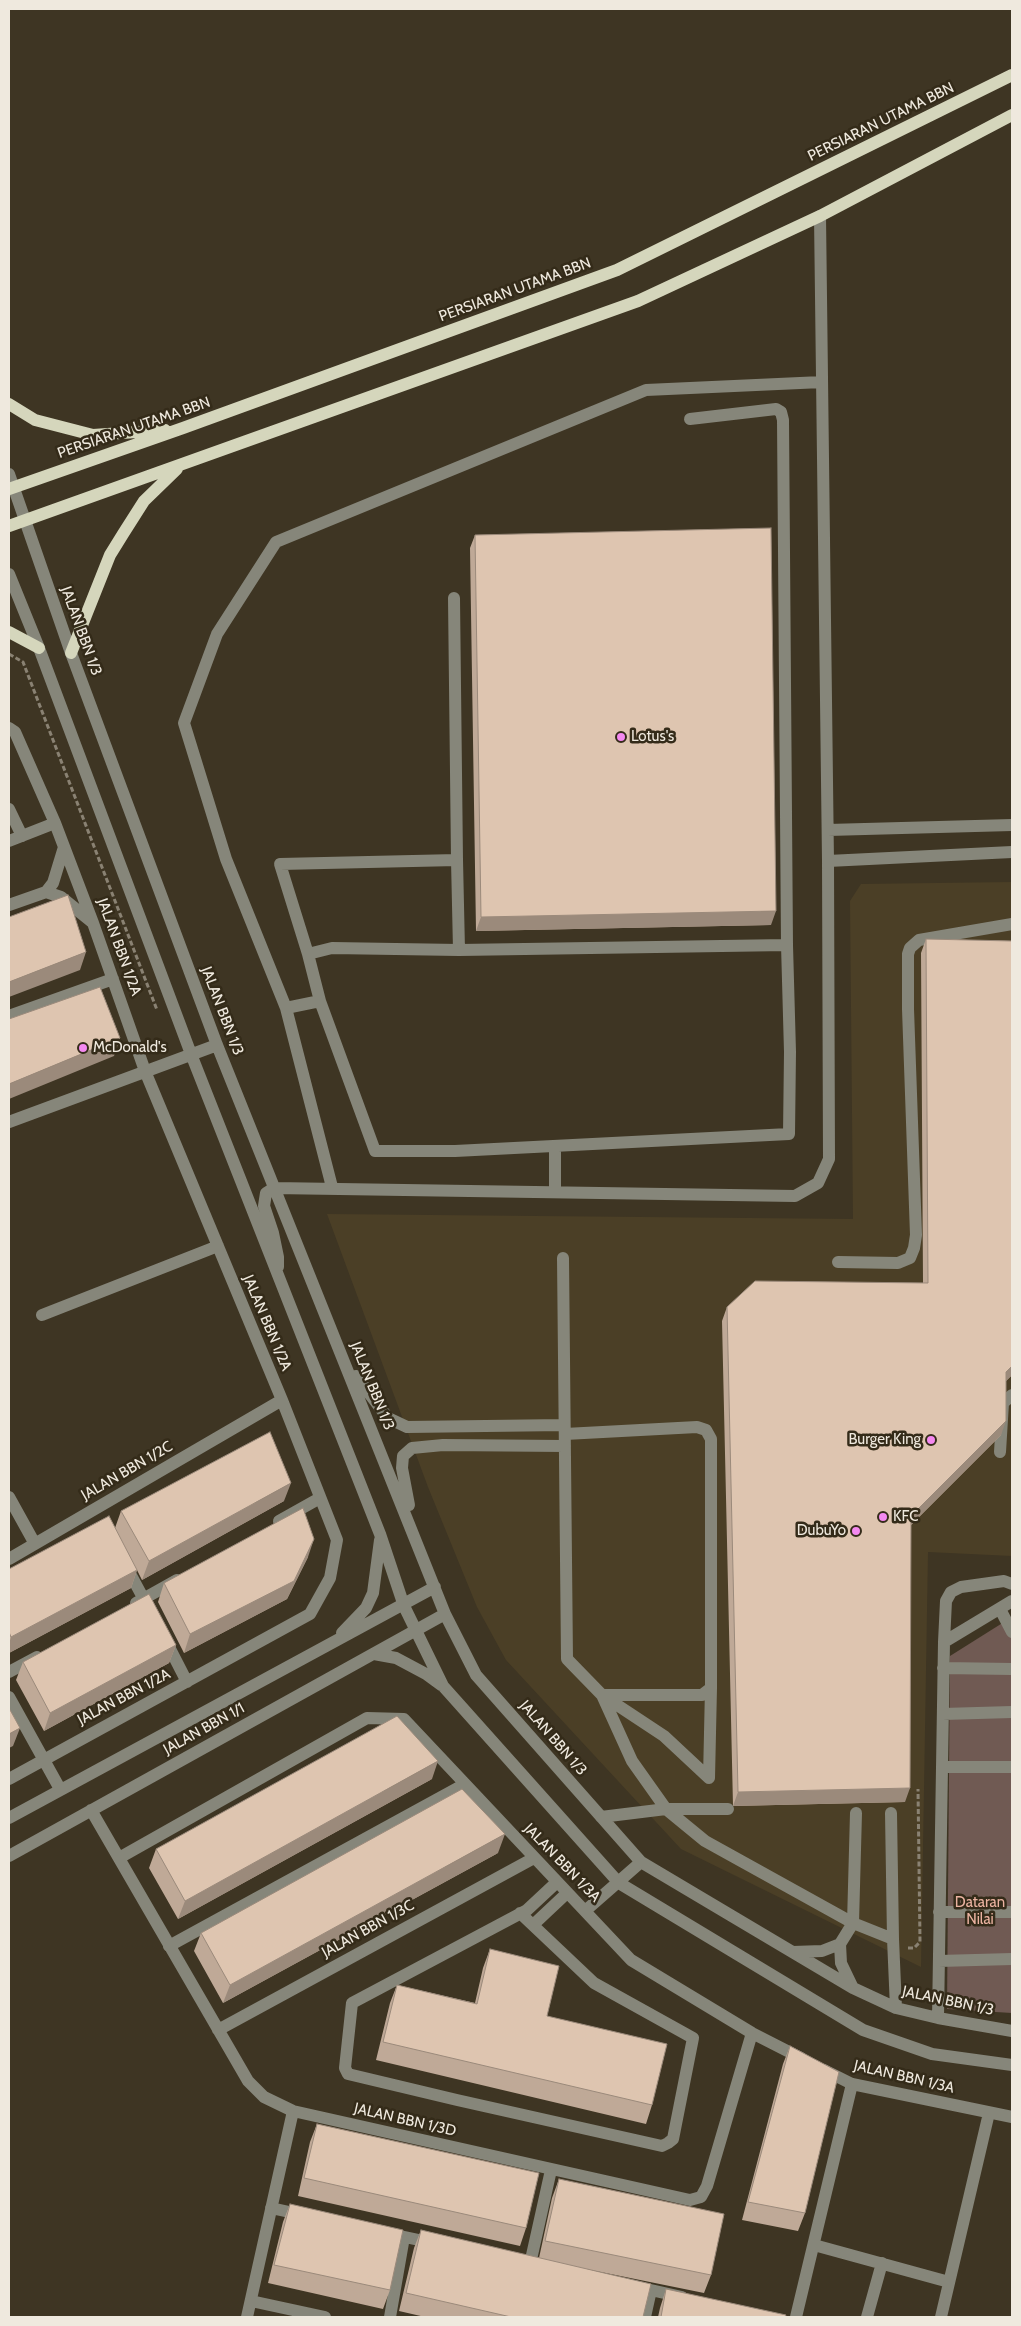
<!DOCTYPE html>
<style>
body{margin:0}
#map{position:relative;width:1021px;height:2326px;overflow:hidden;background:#3e3523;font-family:Cabin,sans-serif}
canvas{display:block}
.frame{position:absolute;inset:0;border:10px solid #efe9de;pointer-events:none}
</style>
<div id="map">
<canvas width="1021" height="2326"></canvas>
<div class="frame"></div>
</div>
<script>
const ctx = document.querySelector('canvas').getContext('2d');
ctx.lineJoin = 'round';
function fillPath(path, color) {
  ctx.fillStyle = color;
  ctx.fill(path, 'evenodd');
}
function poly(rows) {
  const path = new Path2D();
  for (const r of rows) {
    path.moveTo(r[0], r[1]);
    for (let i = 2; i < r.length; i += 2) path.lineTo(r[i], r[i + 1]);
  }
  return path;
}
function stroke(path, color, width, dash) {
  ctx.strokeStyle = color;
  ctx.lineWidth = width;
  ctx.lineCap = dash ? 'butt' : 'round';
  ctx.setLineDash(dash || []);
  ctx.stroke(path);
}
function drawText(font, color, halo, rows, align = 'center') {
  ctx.font = font + ' Cabin,sans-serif';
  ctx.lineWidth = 5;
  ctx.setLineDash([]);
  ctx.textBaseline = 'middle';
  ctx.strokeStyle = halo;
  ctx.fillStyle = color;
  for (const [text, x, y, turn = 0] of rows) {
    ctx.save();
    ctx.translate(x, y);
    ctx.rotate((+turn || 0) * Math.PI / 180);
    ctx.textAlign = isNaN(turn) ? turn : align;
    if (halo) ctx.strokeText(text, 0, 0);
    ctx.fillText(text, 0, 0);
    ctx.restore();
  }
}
fillPath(poly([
 [1012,882,1012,1556,928,1552,921,1967,681,1849,506,1660,477,1607,428,1487,327,1214,853,1219,850,901,861,884]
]), '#4b3f26');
fillPath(poly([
 [1012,1617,1012,2013,947,2009,950,1656]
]), '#705a53');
stroke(poly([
 [9,654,23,662,157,1010],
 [908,1948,914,1948,920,1942,918,1789]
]), '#8a8273', 3, [5, 2.5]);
stroke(poly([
 [690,419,776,409,781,412,783,420,787,945,790,1052,789,1134,455,1151,375,1151,320,1001,308,954,332,948,459,950,787,945],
 [9,474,71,653,217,1045,445,1614,476,1675,641,1862,853,1988,896,2008,938,2018,1012,2031],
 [9,574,39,648,191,1054,380,1534,404,1606,443,1686,619,1883,863,2030,932,2054,1012,2065],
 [454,598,457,860],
 [9,728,15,732,55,823,93,923,145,1071,282,1400,337,1540,330,1578,310,1614,9,1779],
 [9,809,22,836],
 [828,830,1012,825],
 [9,841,55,823],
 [828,861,1012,852],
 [46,892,61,897,92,922],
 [9,905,46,892,53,883,64,847],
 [308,954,280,864,457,860,459,950],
 [286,1008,320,1001],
 [9,1016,113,979],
 [9,1122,217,1045],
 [332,1187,286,1008,226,859,184,723,217,634,276,542,646,390,822,382],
 [555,1192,555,1146],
 [563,1258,567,1659,602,1695,702,1695,711,1688,711,1439,706,1430,697,1427,565,1434],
 [838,1262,898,1263,910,1258,914,1248,916,1235,908,1009,908,954,910,948,919,940,1012,924],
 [278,1267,278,1257,273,1233,264,1206,266,1193,274,1188,795,1196,818,1183,829,1159,828,861,820,216],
 [42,1315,218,1246],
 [356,1376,388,1418,407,1427,564,1425],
 [1000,1452,1003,1403,1012,1395],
 [9,1497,35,1544],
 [409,1505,402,1468,403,1456,412,1448,443,1445,565,1446],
 [279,1521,320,1498],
 [9,1559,282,1400],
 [126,1566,147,1605],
 [136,1603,177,1580],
 [1000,1609,1012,1632],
 [342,1633,366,1608,373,1593,380,1540],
 [166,1641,187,1682],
 [944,1642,1012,1601],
 [374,1654,396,1658,426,1674,441,1685],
 [943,1668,1012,1669],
 [9,1672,37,1657],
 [602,1695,664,1736,709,1778,711,1688],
 [9,1697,60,1789],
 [943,1714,1012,1712],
 [942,1767,1012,1767],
 [666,1809,705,1841,853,1923,893,1939],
 [666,1809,728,1809],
 [91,1810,248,2081,264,2097,293,2111,690,2200,701,2197,707,2186,752,2033],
 [891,1813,893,1939,896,2008],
 [601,1817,666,1809,632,1761,602,1695],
 [9,1818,435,1587],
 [9,1856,445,1614],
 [119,1858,367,1718,404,1719,631,1960,752,2033,801,2058],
 [585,1911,641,1862],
 [939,1912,1012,1912],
 [520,1913,594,1983,693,2038,673,2139,668,2143,662,2146,457,2100,348,2074,345,2068,352,2003,527,1910,557,1882],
 [533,1925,567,1893],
 [169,1946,465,1784],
 [793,1952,822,1951,840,1944],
 [939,1961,1012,1959],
 [853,1988,841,1963,840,1944,853,1923,856,1813],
 [938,2018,944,1642,946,1601,951,1592,961,1587,1004,1581,1012,1584],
 [218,2030,534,1858],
 [824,2070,852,2084,1012,2117],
 [271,2208,303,2215],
 [386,2233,433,2243],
 [814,2245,949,2282],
 [530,2264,551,2170],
 [633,2286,682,2297],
 [251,2301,325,2317],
 [247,2317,293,2111],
 [390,2317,404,2237],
 [645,2317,651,2290],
 [796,2317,852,2084],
 [867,2317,882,2263],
 [941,2317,989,2113]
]), '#86867a', 12);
stroke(poly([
 [9,404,35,420,93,435,165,430],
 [9,489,183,428,617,270,1012,75],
 [9,526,638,301,820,216,1012,115],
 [9,632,39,648],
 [71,653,110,555,123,534,144,501,177,469]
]), '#d5d6bc', 12);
fillPath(poly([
 [475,535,771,925,476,931,470,548],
 [926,939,1012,941,1012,1375,1006,1381,1001,1435,911,1525,905,1802,733,1806,722,1321,727,1307,923,1283,921,953],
 [284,1501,142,1580,137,1570,131,1588,9,1653,9,1569,115,1528,121,1511],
 [308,1557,287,1599,184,1653,158,1602,164,1583],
 [176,1645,169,1663,44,1731,16,1680,23,1662],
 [432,1779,178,1919,149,1868,156,1849],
 [498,1853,223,2003,194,1951,201,1933],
 [490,1949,547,2016,652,2105,646,2124,376,2060,390,2003,397,1985,475,2003,483,1968],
 [790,2046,805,2213,798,2231,742,2220,783,2064],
 [317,2124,526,2228,520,2246,298,2196,310,2142],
 [559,2179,711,2275,704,2293,586,2269,643,2317,425,2317,399,2311,414,2248,421,2230,539,2258,552,2198],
 [290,2204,390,2290,383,2309,268,2283,283,2222],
 [666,2289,785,2317,658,2317,660,2308]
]), '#bfa997');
fillPath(poly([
 [776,911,771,925,476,931,481,917],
 [86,952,80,970,9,997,9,982],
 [120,1038,114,1056,9,1099,9,1084],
 [1012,1366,1012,1375,1001,1386,1006,1372],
 [1006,1421,1001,1435,906,1530,911,1516],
 [291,1483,284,1501,142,1580,149,1561],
 [314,1539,308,1557,287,1599,184,1653,190,1634],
 [137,1570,131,1588,9,1653,9,1644,11,1637],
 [176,1645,169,1663,44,1731,50,1713],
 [20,1728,13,1746,9,1748,9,1734],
 [438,1761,432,1779,178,1919,185,1901],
 [910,1788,905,1802,733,1806,738,1792],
 [505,1834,498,1853,223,2003,230,1985]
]), '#9b8a7b');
const building = poly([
 [771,528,776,911,481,917,475,535,771,528],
 [68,895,86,952,9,982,9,917,68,895],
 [926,939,1012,941,1012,1366,1006,1372,1006,1421,911,1516,910,1788,738,1792,727,1307,755,1281,928,1283,926,939],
 [100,987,120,1038,9,1084,9,1019,100,987],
 [270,1432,291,1483,149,1561,121,1511,270,1432],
 [303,1508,314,1539,294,1581,190,1634,164,1583,303,1508],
 [109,1516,137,1570,11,1637,9,1632,9,1569,109,1516],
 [149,1594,176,1645,50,1713,23,1662,149,1594],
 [9,1708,20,1728,9,1734,9,1708],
 [397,1716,438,1761,185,1901,156,1849,397,1716],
 [462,1789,505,1834,230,1985,201,1933,462,1789],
 [490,1949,559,1966,547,2016,667,2044,652,2105,383,2042,397,1985,477,2004,490,1949],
 [790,2046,839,2072,805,2213,748,2202,790,2046],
 [317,2124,539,2173,526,2228,304,2178,317,2124],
 [559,2179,724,2214,711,2275,545,2241,559,2179],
 [290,2204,403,2230,390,2290,274,2265,290,2204],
 [421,2230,651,2284,643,2317,511,2317,406,2293,421,2230],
 [666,2289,786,2315,785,2317,661,2317,666,2289]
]);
fillPath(building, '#dec5b0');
stroke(building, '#9b8a7b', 1);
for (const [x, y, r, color] of [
 [621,737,5,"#f489f0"],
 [83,1048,5,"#f489f0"],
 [931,1440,5,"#f489f0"],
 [883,1517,5,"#f489f0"],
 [856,1531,5,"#f489f0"]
]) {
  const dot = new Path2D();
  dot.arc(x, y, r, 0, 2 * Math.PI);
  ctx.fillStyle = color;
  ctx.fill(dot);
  stroke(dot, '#342b19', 2);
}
drawText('15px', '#efe9de', '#342b19', [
 ["PERSIARAN UTAMA BBN",881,122,-26],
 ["PERSIARAN UTAMA BBN",515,290,-20],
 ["PERSIARAN UTAMA BBN",134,428,-19],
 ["JALAN BBN 1/3",81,631,70],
 ["JALAN BBN 1/2A",119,947,70],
 ["JALAN BBN 1/3",222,1011,69],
 ["JALAN BBN 1/2A",267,1323,67],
 ["JALAN BBN 1/3",372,1386,68],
 ["JALAN BBN 1/2C",127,1471,-30],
 ["JALAN BBN 1/2A",124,1697,-28],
 ["JALAN BBN 1/1",204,1729,-29],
 ["JALAN BBN 1/3",553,1738,49],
 ["JALAN BBN 1/3A",562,1863,46],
 ["JALAN BBN 1/3C",368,1929,-29],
 ["JALAN BBN 1/3",948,2001,12],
 ["JALAN BBN 1/3A",904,2077,13],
 ["JALAN BBN 1/3D",405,2120,13]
]);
drawText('15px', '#efe9de', '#342b19', [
 ["Lotus's",631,737],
 ["McDonald's",93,1048],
 ["Burger King",921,1440,"right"],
 ["KFC",893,1517],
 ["DubuYo",846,1531,"right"]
], 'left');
drawText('15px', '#ebb3a1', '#342b19', [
 ["Dataran",980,1903],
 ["Nilai",980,1920]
]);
</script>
